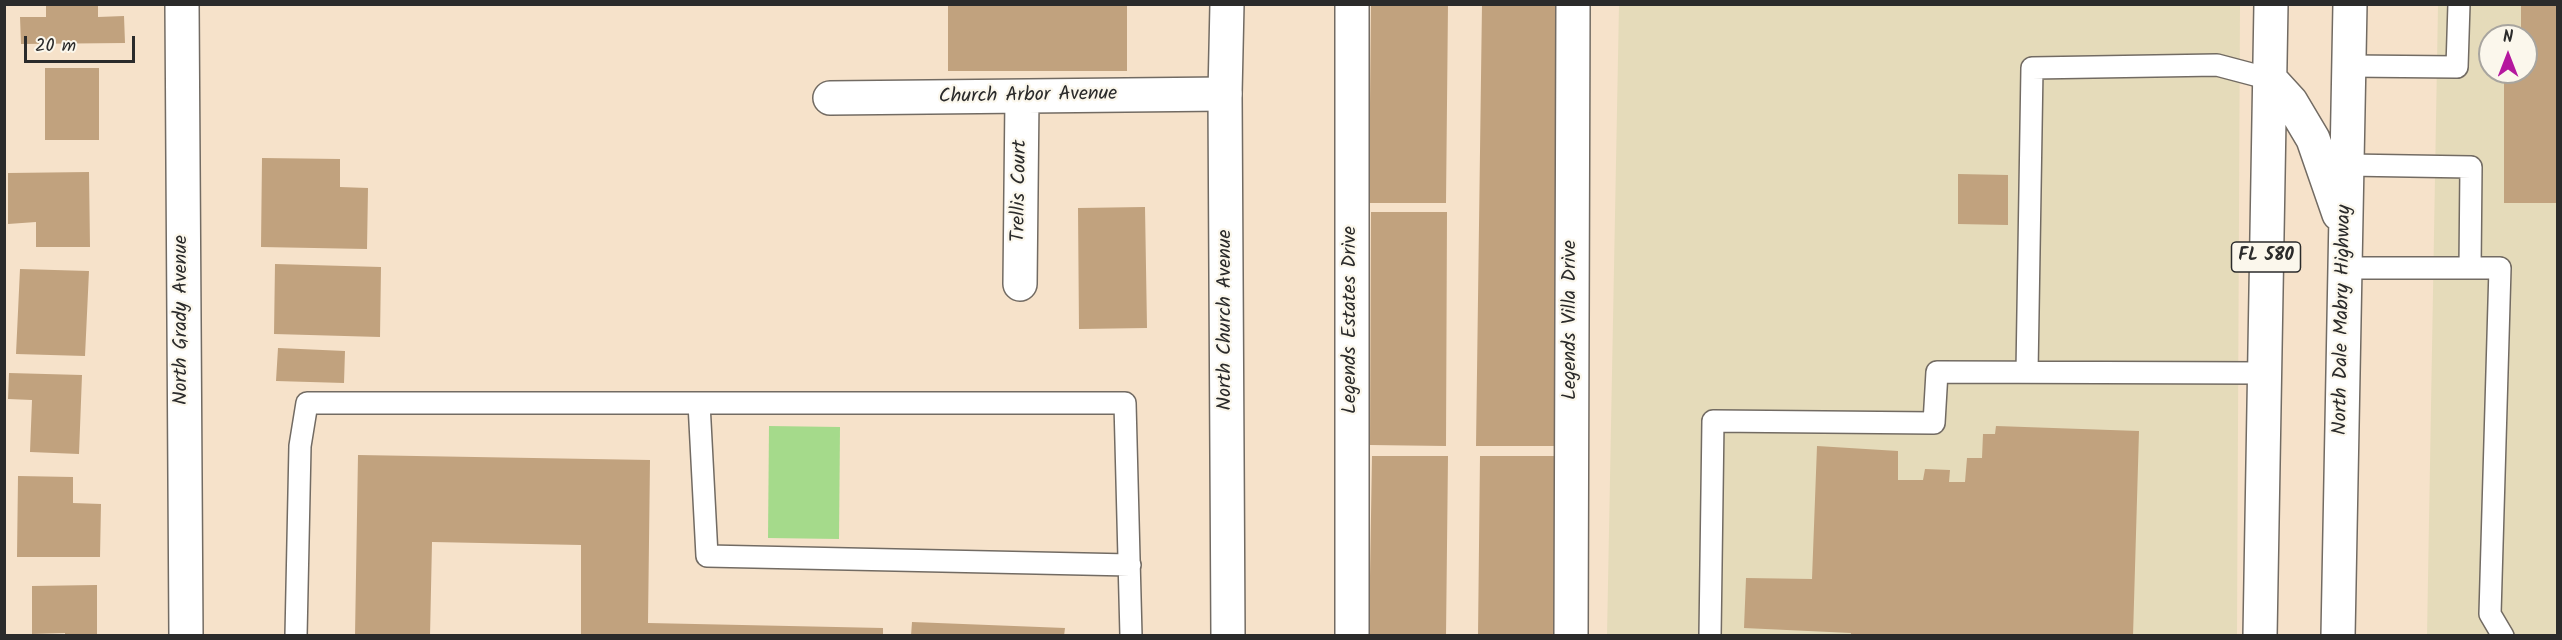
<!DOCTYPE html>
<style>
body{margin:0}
#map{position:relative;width:2562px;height:640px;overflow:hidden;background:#f6e2ca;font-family:Kalam,sans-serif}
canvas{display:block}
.frame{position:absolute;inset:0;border:6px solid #2b2b2b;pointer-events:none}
.north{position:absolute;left:2478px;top:24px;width:60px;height:60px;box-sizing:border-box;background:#fbf7ec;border:2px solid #a8a59f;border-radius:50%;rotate:0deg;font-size:16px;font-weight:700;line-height:24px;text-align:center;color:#2b2b2b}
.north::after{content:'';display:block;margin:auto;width:21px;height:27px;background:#b5179e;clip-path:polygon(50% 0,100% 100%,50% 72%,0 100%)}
.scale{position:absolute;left:24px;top:36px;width:111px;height:27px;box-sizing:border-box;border:3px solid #2b2b2b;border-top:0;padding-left:8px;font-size:18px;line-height:21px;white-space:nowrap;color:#2b2b2b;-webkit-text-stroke:4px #fbf7ec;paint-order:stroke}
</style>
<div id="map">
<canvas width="2562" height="640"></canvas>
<div class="frame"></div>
<div class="north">N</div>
<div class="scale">20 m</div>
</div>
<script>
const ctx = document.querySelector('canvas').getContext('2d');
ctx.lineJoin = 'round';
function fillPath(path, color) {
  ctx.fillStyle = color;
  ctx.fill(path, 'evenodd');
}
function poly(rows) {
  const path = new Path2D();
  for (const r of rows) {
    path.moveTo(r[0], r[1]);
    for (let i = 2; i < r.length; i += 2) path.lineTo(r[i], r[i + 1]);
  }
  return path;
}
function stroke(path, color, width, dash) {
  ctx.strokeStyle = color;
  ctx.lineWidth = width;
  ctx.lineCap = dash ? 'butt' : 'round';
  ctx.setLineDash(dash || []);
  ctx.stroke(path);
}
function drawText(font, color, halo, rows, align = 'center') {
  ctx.font = font + ' Kalam,sans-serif';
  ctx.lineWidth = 4.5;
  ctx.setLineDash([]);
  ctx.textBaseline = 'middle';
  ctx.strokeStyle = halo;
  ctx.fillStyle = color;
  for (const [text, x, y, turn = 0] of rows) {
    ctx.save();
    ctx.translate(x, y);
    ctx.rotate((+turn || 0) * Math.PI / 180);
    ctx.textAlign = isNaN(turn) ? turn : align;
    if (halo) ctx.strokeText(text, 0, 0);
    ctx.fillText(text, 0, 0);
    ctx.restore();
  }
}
fillPath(poly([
 [1619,5,2240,5,2237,635,1607,636],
 [2438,5,2557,5,2557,635,2427,636],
 [2490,36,2526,36,2526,72,2490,72]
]), '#e5dbba');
fillPath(poly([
 [769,426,840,427,839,539,768,538]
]), '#a5da8b');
fillPath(poly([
 [46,4,98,4,98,17,124,16,125,43,21,44,20,17,46,17],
 [948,4,1127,4,1127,71,948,71],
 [1371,4,1448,4,1446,203,1369,203],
 [1482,4,1560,4,1555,446,1476,446],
 [2521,4,2558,4,2558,203,2504,203,2504,72,2526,72,2526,36,2521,36],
 [45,68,99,68,99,140,45,140],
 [262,158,340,159,340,187,368,188,367,249,261,247],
 [89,172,90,247,36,247,36,222,8,224,8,173],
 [1958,174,2008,175,2008,225,1958,224],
 [1145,207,1147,328,1079,329,1078,208],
 [1371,212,1447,212,1446,446,1370,445],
 [275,264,381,267,380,337,274,334],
 [20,269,89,271,85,356,16,354],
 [278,348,345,351,344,383,276,381],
 [9,373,82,375,79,454,30,452,32,400,8,399],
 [1996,426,2139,431,2133,636,1851,636,1851,633,1744,628,1746,578,1812,579,1817,446,1898,451,1898,480,1923,480,1925,469,1950,470,1949,482,1965,482,1967,458,1982,458,1983,434,1995,434],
 [358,455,650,460,648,623,883,628,883,636,581,636,581,545,432,542,430,636,355,636],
 [1372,456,1448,456,1446,636,1369,636],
 [1480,456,1558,456,1556,636,1478,636],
 [18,476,73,477,73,503,101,504,100,557,17,557],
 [97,585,97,636,65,636,65,633,32,634,32,586],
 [912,622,1065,628,1064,636,911,636]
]), '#c1a27e');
const service = poly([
 [2349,66,2457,67,2459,4],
 [2348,165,2471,167,2470,268],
 [2345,268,2500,268,2490,614,2503,636],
 [2027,372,2032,68,2217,65,2270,79],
 [699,403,707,556,1130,565],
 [296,636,300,446,307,403,1125,403,1131,636],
 [1710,636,1713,421,1934,423,1937,372,2264,373]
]);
const minor = poly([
 [182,4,186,636],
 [1352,4,1352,636],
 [830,98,1225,94],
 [1020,284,1022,98],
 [1571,636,1573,4]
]);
const tertiary = poly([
 [1227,4,1225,94,1228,636]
]);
const primary = poly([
 [2270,79,2291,102,2313,139,2339,214],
 [2260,636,2271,4],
 [2338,636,2350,4]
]);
stroke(service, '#726b63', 24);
stroke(minor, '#726b63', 36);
stroke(tertiary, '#726b63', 36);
stroke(primary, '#726b63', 36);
stroke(service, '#fff', 21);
stroke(minor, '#fff', 33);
stroke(tertiary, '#fff', 33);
stroke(primary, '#fff', 33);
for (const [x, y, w] of [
 [2266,257,69]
]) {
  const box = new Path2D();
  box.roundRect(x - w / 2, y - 15, w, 30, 4.5);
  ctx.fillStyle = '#fbf7ec';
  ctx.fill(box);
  stroke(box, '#2b2b2b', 1.5);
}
drawText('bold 18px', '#2b2b2b', null, [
 ["FL 580",2266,257]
]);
drawText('20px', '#2b2b2b', '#fbf7ec', [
 ["Church Arbor Avenue",1028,97,-1],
 ["Trellis Court",1021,191,-89],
 ["North Grady Avenue",183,320,-90],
 ["North Church Avenue",1227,320,-90],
 ["Legends Estates Drive",1352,320,-90],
 ["Legends Villa Drive",1572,320,-90],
 ["North Dale Mabry Highway",2344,320,-89]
]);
</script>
